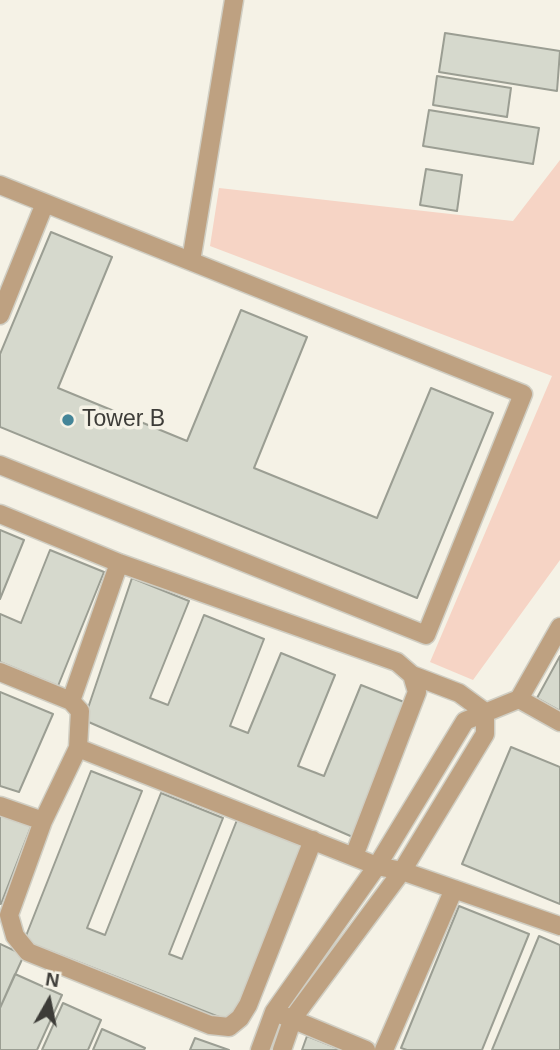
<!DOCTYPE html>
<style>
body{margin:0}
#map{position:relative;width:560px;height:1050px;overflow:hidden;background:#f5f2e6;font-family:Helvetica,sans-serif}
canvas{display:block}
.north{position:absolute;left:14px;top:966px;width:70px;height:70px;-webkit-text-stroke:5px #f5f2e6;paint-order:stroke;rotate:9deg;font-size:19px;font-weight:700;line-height:28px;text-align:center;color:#3d3c38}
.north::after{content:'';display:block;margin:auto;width:24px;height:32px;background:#3d3c38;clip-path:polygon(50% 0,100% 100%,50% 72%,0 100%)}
</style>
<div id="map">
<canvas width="560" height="1050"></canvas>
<div class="north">N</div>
</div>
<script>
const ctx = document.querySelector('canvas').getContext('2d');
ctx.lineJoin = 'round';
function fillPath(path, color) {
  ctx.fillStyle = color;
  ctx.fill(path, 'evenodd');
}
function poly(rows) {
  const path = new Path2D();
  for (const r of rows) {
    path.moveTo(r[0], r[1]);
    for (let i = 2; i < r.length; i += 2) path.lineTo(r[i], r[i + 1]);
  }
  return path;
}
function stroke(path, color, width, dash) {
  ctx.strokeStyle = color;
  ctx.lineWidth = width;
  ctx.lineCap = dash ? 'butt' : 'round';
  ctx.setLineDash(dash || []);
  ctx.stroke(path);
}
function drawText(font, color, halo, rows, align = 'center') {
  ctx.font = font + ' Helvetica,sans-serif';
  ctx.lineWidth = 7;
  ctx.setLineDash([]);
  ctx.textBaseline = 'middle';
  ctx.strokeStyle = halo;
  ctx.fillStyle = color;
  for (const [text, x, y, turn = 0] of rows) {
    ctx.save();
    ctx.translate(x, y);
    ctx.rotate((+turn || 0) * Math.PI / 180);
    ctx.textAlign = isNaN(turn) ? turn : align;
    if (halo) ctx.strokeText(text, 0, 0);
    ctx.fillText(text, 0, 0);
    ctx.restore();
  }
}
fillPath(poly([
 [560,160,560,560,473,680,430,662,552,376,210,246,219,188,513,221]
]), '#f6d4c5');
const building = poly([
 [445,33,560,51,557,91,439,72,445,33],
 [437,76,511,88,507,117,433,105,437,76],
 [429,110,539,128,533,164,423,146,429,110],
 [426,169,462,175,457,211,420,205,426,169],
 [51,232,112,257,58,388,187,441,241,310,307,337,254,468,377,518,431,388,493,413,417,598,0,427,0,354,51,232],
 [0,530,24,540,0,599,0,530],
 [50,550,104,572,58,686,0,662,0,614,21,623,50,550],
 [132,578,189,601,150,698,168,705,204,615,264,639,230,726,248,733,281,653,335,675,298,766,324,776,361,685,409,704,355,838,84,720,132,578],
 [560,656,560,711,537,698,560,656],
 [0,692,53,714,19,792,0,786,0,692],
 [511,747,560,767,560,904,462,864,511,747],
 [91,771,142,791,87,928,105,935,161,793,223,818,169,954,182,959,237,820,302,845,232,1022,24,941,91,771],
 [0,811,32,824,1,904,0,904,0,811],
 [459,906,529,934,482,1050,407,1050,401,1048,459,906],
 [539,936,560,945,560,1050,492,1050,539,936],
 [0,944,24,955,0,1008,0,944],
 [15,974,62,995,37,1050,0,1050,0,1008,15,974],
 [63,1003,101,1020,88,1050,42,1050,63,1003],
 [102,1029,145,1048,144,1050,93,1050,102,1029],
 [307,1036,342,1050,302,1050,307,1036],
 [195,1038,229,1050,190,1050,195,1038]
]);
fillPath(building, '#d6d9cd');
stroke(building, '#9b9e93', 2);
const minor = poly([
 [0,185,523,394,426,635,0,465],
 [191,261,234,0],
 [0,315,45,203],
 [0,514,119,563,397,662,412,675,417,692,354,856],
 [0,672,71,701,80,711,78,748,43,821,9,915,15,936,28,952,210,1025,229,1027,240,1018,248,1005,313,840],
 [412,675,459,693,485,712],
 [519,699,560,722],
 [71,701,119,563],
 [78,748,377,866,402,871,560,926],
 [0,806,43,821],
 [282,1015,366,1050],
 [260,1050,274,1012,377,866,465,721,519,699,560,627],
 [282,1050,293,1018,402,871,485,734,485,712],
 [384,1050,454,889]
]);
stroke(minor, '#d0cec3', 21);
stroke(minor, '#bea181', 18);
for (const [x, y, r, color] of [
 [68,420,7,"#448598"]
]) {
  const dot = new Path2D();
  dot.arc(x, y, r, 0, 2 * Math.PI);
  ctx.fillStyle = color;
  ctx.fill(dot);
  stroke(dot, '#f5f2e6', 2.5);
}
drawText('23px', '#3d3c38', '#f5f2e6', [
 ["Tower B",82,420]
], 'left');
</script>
